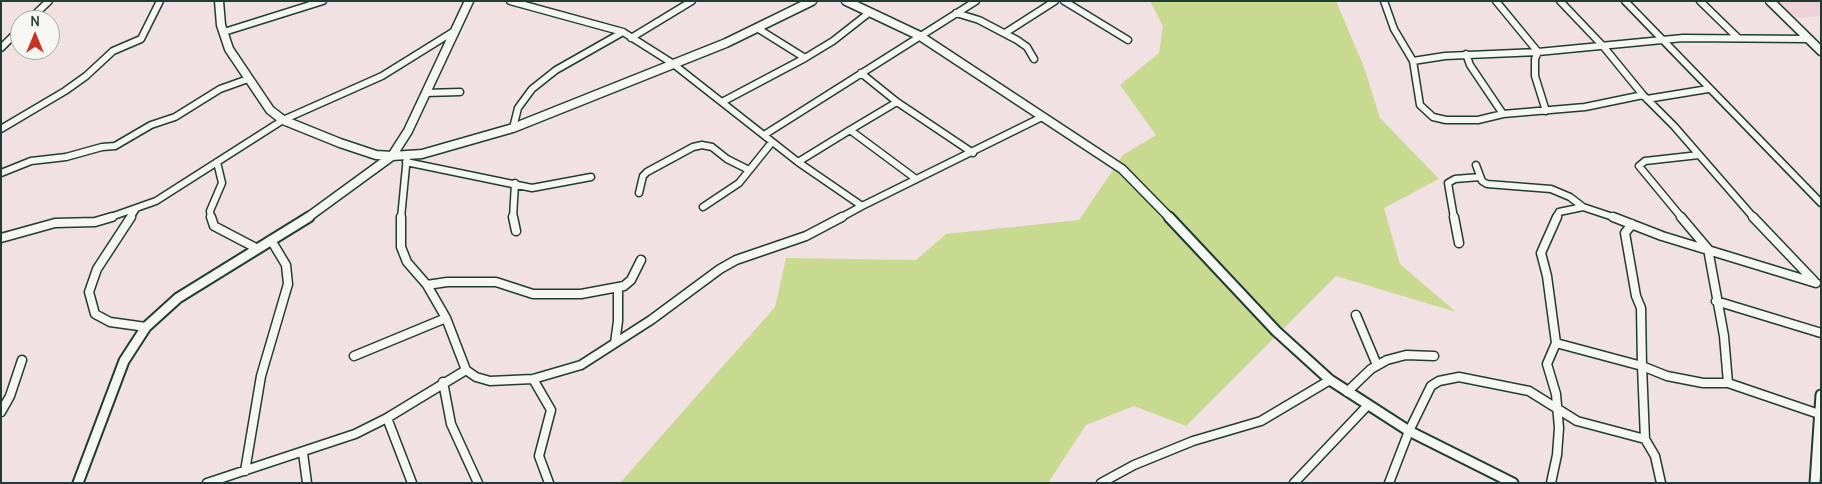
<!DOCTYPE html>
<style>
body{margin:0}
#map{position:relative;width:1822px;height:484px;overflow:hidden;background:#f2e1e3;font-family:Delius,sans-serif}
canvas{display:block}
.frame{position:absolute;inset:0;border:2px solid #1f3d34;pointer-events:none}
.north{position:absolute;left:10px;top:10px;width:50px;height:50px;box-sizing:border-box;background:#f6f6f2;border:1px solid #a0aca6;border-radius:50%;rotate:0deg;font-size:14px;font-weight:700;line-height:20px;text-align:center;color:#1f3d34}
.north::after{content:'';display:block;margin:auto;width:18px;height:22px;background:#c8321e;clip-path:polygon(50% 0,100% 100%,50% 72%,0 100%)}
</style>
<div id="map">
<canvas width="1822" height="484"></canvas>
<div class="frame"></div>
<div class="north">N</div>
</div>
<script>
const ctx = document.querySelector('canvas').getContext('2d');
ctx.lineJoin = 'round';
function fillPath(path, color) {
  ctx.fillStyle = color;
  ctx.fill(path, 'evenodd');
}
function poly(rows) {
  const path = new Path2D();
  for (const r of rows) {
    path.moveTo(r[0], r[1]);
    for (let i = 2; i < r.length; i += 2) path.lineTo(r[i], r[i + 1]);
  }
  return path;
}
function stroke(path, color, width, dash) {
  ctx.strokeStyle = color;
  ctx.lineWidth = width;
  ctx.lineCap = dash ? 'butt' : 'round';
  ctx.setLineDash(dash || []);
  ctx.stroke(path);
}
fillPath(poly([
 [1778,1,1821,1,1821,16,1796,18]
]), '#efd2d9');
fillPath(poly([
 [1150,1,1336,1,1364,67,1380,118,1439,179,1384,208,1400,264,1456,312,1336,276,1186,426,1134,406,1086,425,1048,483,620,483,775,307,786,258,916,260,946,234,1079,220,1123,155,1156,135,1120,85,1159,53,1163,26]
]), '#c7da8f');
const minorFar1 = poly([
 [510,1,623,32,672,63,798,162,862,206,1042,117],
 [1064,1,1128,40],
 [1384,1,1394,29,1413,61],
 [1496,1,1538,52,1535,59,1535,76,1546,111],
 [1560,1,1603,46,1643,95,1674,126,1754,218],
 [1625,1,1821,203],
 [1700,1,1737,37],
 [956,13,979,20,1017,40,1027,47,1034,59],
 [29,20,49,1],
 [224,32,323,1],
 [1005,33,1055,1],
 [631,38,692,1],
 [1,48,20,29],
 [1466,54,1470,65,1503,114],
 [805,58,833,41,870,12],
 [425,93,460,92],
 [1643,95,1585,107,1503,114,1478,120,1446,120,1433,117,1420,105,1413,61,1445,56,1538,52,1683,38,1808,39],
 [1647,99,1708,89],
 [722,102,805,58,757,28],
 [897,102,973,153],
 [513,128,518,108,532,89,556,70,623,32],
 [1,129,65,91,86,76,113,51,141,39,160,1],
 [850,130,897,102,861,73],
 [764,135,976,1],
 [406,162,532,188,591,177],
 [798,162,850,130,916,179],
 [1476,165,1482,181,1487,184,1551,189,1570,197,1583,207],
 [1,173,31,161,66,157,102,147,115,146,151,125,175,117,220,89,248,79],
 [639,193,643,176,647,172,693,147,702,145,712,147,727,159,749,170],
 [703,207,739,183,772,142],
 [108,218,156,201,283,120,382,76,456,30],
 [130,218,135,210],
 [211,218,210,211,222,183,217,162],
 [401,218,407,156],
 [513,218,515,183],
 [840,218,862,206],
 [1454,218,1448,183,1455,179,1480,177],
 [1556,218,1559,212,1583,207,1616,218],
 [1682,218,1639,166,1645,161,1699,155]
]);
const minor = poly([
 [131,217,97,269,89,292,95,314,110,322,146,327],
 [211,217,214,226,256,248],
 [401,217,401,247,407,262,427,285,446,318,466,370,476,377,490,381,533,379,581,365,651,320,720,269,736,260,806,236,842,217],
 [513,217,516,231],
 [1454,217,1459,243],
 [1613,217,1662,236,1816,283],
 [1681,217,1708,249,1724,336,1728,383,1819,414],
 [1753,217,1814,281],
 [1632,224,1625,233,1636,296,1641,308,1642,366,1667,376,1703,383,1728,383],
 [1,238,55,223,95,222,112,217],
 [427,285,447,282,496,282,533,294,581,294,624,286,631,280,641,260],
 [1716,301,1821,333],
 [1356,315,1377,365],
 [615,343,618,321,618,288],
 [1556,343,1642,366,1645,439],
 [354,356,446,318],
 [533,379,551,410,539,456,549,483],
 [443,382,451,424,478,483],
 [1347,392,1371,369,1387,360,1406,355,1434,356],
 [1,412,10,396,22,360],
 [387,418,412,483],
 [303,453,307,483],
 [245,471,261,376,288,284,286,265,271,240],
 [207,483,355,434,387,418,466,370],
 [1101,483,1134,465,1193,441,1261,421,1330,380],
 [1294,483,1368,405],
 [1389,483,1409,431,1431,386,1439,381,1459,377,1529,391,1577,421,1645,439,1655,456,1661,483],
 [1551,483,1557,455,1559,428,1556,394,1547,364,1556,343,1547,276,1541,253,1557,217]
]);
const tertiaryFar1 = poly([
 [219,1,221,25,229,49,270,110,283,120,340,143,376,155,392,156,422,154,513,128,726,43,812,1],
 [846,1,920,36,1122,169,1170,218],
 [1770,1,1821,51],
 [307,218,392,156,408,131,469,1]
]);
const tertiary = poly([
 [1169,217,1276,331,1330,380,1409,431,1513,483],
 [78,483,124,361,146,327,178,298,309,217],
 [1815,483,1821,395]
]);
stroke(minorFar1, '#1f3d34', 9);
stroke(minor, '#1f3d34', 11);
stroke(tertiaryFar1, '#1f3d34', 11);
stroke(tertiary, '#1f3d34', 13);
stroke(minorFar1, '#f6f6f2', 6);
stroke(minor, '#f6f6f2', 8);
stroke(tertiaryFar1, '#f6f6f2', 8);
stroke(tertiary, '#f6f6f2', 9);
</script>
